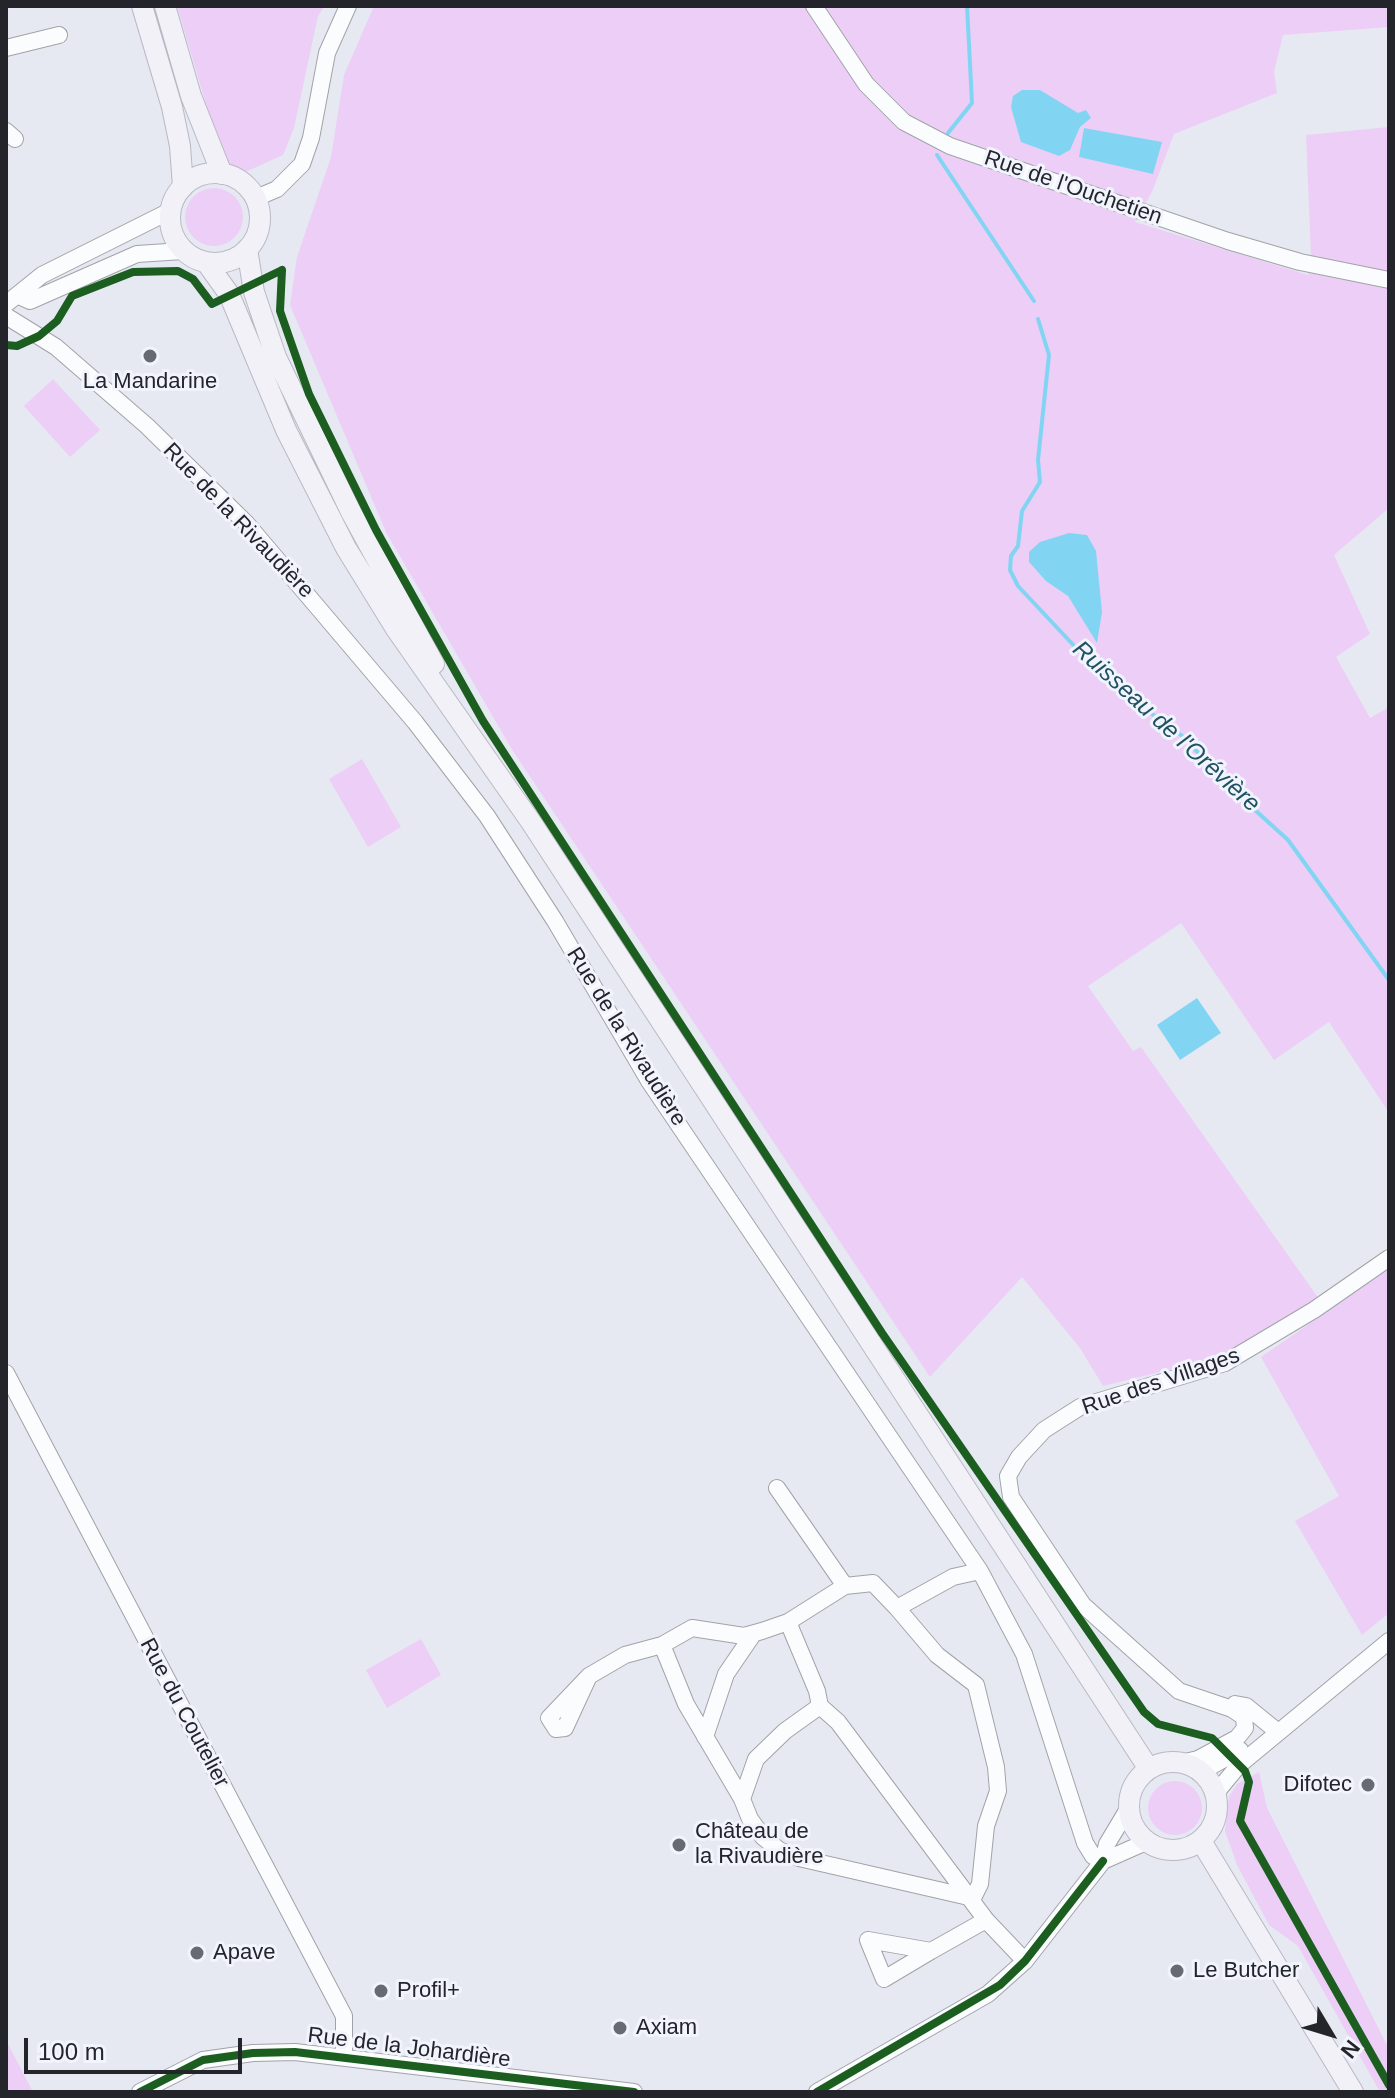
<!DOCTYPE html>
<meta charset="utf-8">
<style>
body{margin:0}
#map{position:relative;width:1395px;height:2098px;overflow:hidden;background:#e7e9f2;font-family:Helvetica,sans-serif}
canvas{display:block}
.frame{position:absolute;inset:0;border:8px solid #24252b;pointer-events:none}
.north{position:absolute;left:1291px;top:1994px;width:80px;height:80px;-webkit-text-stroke:6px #f1f4fd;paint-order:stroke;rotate:128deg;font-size:22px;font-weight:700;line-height:32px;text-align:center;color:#24252b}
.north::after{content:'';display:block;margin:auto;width:28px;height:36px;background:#24252b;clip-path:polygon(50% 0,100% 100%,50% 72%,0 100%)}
.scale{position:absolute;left:24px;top:2038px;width:218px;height:36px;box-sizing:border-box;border:4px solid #24252b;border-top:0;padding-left:10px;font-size:24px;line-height:28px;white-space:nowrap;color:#24252b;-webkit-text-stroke:6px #f1f4fd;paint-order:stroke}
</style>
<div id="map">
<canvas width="1395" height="2098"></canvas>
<div class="frame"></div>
<div class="north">N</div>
<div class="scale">100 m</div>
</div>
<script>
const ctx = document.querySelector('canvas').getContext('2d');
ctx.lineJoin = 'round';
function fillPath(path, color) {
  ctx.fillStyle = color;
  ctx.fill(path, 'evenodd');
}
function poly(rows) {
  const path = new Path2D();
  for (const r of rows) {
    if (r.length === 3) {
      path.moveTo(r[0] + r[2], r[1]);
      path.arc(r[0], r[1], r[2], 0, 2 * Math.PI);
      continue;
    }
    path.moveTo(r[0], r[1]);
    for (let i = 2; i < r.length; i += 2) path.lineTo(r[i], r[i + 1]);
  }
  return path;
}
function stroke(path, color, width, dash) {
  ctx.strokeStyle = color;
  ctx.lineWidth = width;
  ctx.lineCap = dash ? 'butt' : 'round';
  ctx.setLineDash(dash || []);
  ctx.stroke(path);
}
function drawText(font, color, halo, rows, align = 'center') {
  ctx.font = font + ' Helvetica,sans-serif';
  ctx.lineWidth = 6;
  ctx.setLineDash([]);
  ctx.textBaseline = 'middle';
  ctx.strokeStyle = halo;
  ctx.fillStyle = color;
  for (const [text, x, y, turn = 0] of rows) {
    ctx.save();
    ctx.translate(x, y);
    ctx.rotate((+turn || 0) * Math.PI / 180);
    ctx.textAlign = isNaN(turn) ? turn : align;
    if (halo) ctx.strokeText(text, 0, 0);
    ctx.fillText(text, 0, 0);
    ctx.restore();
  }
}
fillPath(poly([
 [177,6,325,6,318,16,294,128,283,155,243,173,229,163,216,138],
 [374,6,1389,6,1389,27,1283,35,1274,72,1277,93,1174,134,1152,192,1135,222,1308,275,1311,255,1306,135,1389,127,1389,508,1334,555,1370,634,1336,657,1370,718,1389,707,1389,1113,1329,1022,1274,1060,1181,923,1088,986,1133,1051,1141,1047,1319,1299,1221,1357,1103,1386,1080,1348,1022,1277,930,1377,511,748,386,532,290,305,297,257,331,157,344,75],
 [214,217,29],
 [53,379,100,430,70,457,24,406],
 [362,759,401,827,368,847,329,779],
 [1389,1269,1389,1613,1362,1635,1295,1521,1339,1496,1261,1357],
 [421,1639,441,1675,387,1708,366,1670],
 [1259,1772,1267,1808,1389,2049,1389,2092,1380,2092,1298,1946,1269,1925,1237,1865,1225,1831,1229,1797,1237,1784],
 [1175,1808,27],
 [6,2040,33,2092,6,2092]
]), '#eccef6');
fillPath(poly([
 [1022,90,1040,90,1078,113,1086,110,1091,118,1080,127,1070,150,1059,156,1021,142,1011,107,1013,96],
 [1084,128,1162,142,1153,174,1079,157],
 [1069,533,1087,535,1096,551,1102,612,1097,643,1068,596,1046,581,1029,562,1029,552,1040,542],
 [1197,998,1221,1033,1180,1060,1157,1025]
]), '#82d5f2');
stroke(poly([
 [948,133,972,103,967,6],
 [937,155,1034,301],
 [1038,319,1049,355,1038,460,1040,482,1022,511,1018,546,1011,556,1010,570,1018,586,1108,682,1185,738,1223,781,1288,840,1389,980]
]), '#82d5f2', 4);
const minor = poly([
 [814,6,866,84,904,122,950,146,1228,241,1300,262,1389,280],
 [6,48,59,35],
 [6,131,15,139],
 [256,198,277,189,302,164,311,138,327,53,348,6],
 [19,296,30,301,137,254,183,251],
 [6,304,42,275,170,211],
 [6,316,56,347,147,426,247,524,415,722,487,816,555,921,649,1081,980,1571,1024,1654,1085,1843,1093,1856,1103,1861],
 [6,1373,344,2016,344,2057],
 [777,1488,845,1586],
 [788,1622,817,1691,820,1706,838,1722,986,1920],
 [589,1676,565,1728,556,1729,549,1718,589,1676,625,1655,662,1645],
 [1235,1704,1246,1706,1278,1732],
 [820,1706,785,1731,756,1759,742,1799,750,1819,763,1837,779,1850,799,1858,973,1898,980,1884,986,1826,998,1791,996,1767,976,1685,937,1655,897,1608],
 [705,1737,726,1674,754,1633],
 [1181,1763,1198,1759,1237,1738,1245,1728,1244,1717,1232,1709,1179,1691,1083,1605,1011,1497,1008,1476,1019,1457,1044,1430,1080,1407,1225,1363,1314,1310,1389,1258],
 [1201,1772,1240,1750],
 [1215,1794,1239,1765,1389,1641],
 [742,1799,686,1704,662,1645,692,1628,744,1636,762,1631,788,1622,845,1586,873,1583,897,1608,953,1577,980,1571],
 [1103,1861,1107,1844,1128,1809],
 [931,1951,868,1940,884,1979,931,1951,986,1920,1025,1961],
 [140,2092,203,2060,253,2053,295,2052,634,2092],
 [817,2092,988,1994,1025,1961,1103,1861,1146,1842]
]);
const major = poly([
 [142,6,172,107,180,146,183,187],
 [165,6,191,96,222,174],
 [215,218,45],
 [247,249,254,292,276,357,351,512,434,664],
 [206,262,229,294,286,430,346,548,396,629,531,822,1149,1769],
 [1173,1806,44],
 [1201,1841,1353,2092]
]);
stroke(minor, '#a1a3a9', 18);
stroke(major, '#b9b8c5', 22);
stroke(minor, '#fbfcfd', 16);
stroke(major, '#f2f1f7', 20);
stroke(poly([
 [282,270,280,311,309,394,376,530,483,721,882,1333,1144,1712,1158,1724,1212,1738,1245,1771,1249,1782,1240,1821,1389,2085],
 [6,345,17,346,39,336,57,321,72,296,133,272,178,271,193,279,212,304,282,270],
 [140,2092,203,2060,253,2053,295,2052,634,2092],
 [817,2092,1000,1985,1025,1961,1103,1861]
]), '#1b5e20', 8);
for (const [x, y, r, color] of [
 [150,356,8,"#686a71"],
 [1368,1785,8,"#686a71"],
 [679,1845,8,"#686a71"],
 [197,1953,8,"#686a71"],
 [1177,1971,8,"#686a71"],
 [381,1991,8,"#686a71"],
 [620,2028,8,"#686a71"]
]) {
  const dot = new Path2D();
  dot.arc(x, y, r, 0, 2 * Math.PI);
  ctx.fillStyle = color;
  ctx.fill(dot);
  stroke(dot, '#f1f4fd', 3);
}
drawText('22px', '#24252b', '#f1f4fd', [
 ["Rue de l'Ouchetien",1073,188,19],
 ["Rue de la Rivaudière",238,521,46],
 ["Rue de la Rivaudière",626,1037,58],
 ["Rue des Villages",1161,1382,-19],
 ["Rue du Coutelier",184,1713,62],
 ["Rue de la Johardière",409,2048,7]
]);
drawText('22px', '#24252b', '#f1f4fd', [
 ["La Mandarine",150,382,"center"],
 ["Difotec",1352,1785,"right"],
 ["Château de",695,1832],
 ["la Rivaudière",695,1857],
 ["Apave",213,1953],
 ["Le Butcher",1193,1971],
 ["Profil+",397,1991],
 ["Axiam",636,2028]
], 'left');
drawText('italic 24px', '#1f5161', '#f1f4fd', [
 ["Ruisseau de l'Orévière",1166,727,42]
]);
</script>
